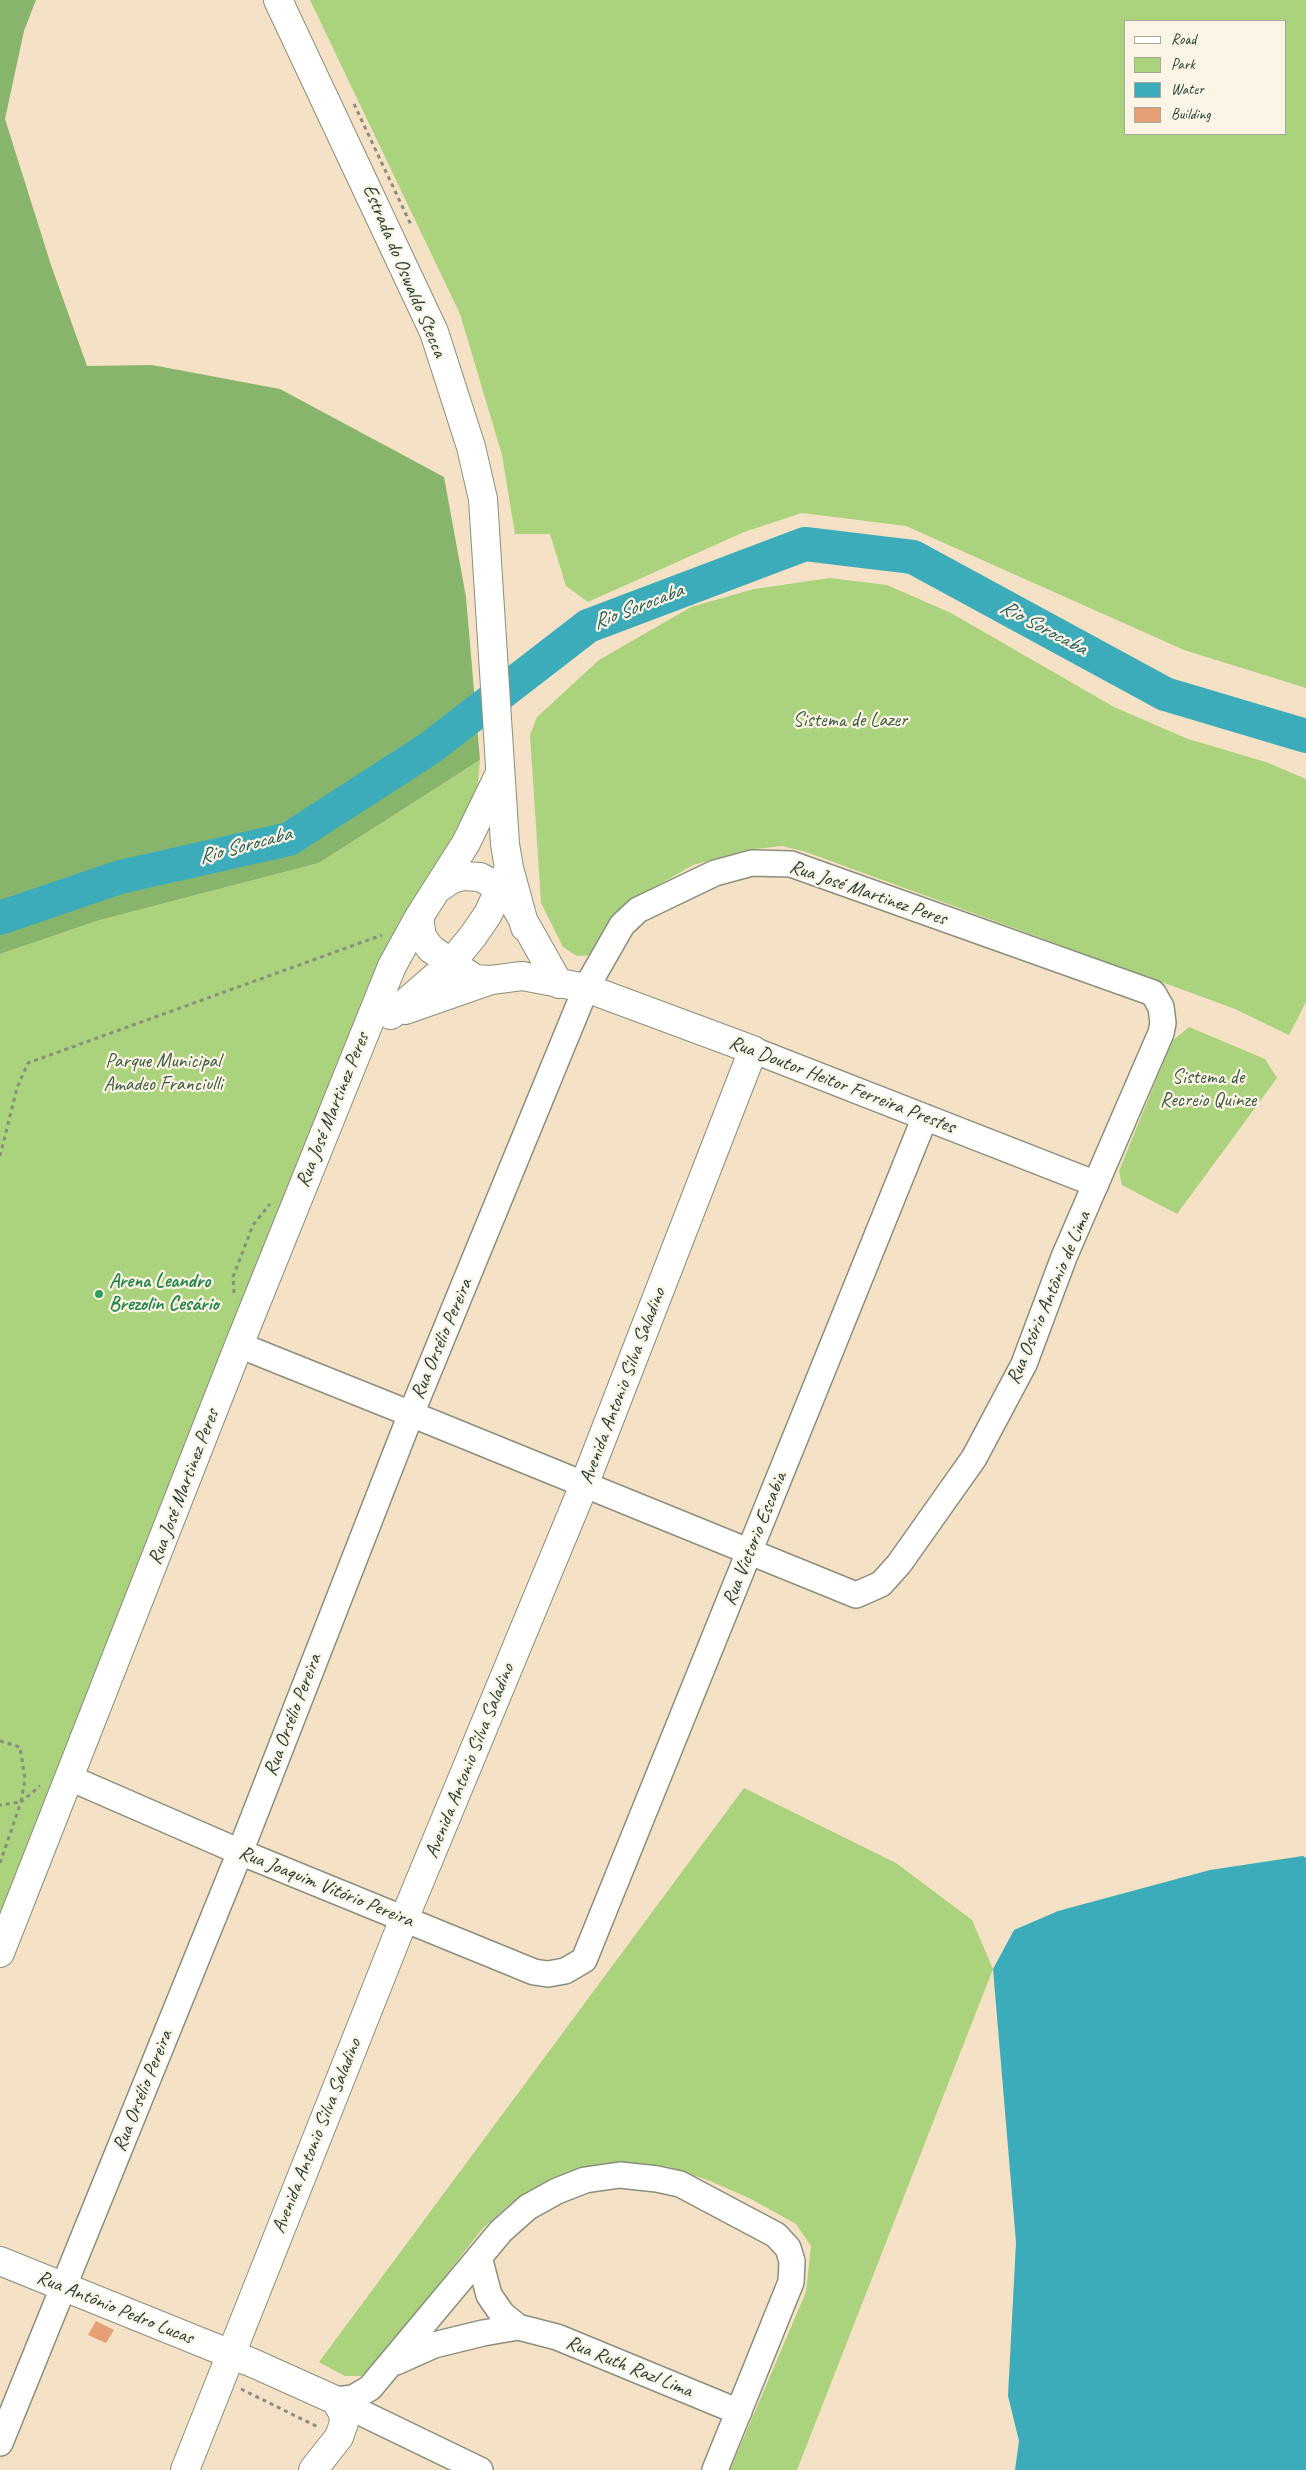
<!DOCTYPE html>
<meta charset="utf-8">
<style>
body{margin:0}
#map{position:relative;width:1306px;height:2470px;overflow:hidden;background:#f5e1c5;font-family:Caveat,sans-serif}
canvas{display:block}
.legend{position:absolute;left:1124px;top:20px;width:162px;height:115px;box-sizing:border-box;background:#fcf5e5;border:1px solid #a4ab9e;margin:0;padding:6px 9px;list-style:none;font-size:15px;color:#1f3d34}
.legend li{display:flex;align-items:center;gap:10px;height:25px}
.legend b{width:25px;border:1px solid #a4ab9e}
</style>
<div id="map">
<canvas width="1306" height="2470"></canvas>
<ul class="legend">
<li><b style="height:6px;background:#fff"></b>Road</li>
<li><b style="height:14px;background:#abd37d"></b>Park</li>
<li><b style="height:14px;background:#3dacba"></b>Water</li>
<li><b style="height:14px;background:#e69f75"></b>Building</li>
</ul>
</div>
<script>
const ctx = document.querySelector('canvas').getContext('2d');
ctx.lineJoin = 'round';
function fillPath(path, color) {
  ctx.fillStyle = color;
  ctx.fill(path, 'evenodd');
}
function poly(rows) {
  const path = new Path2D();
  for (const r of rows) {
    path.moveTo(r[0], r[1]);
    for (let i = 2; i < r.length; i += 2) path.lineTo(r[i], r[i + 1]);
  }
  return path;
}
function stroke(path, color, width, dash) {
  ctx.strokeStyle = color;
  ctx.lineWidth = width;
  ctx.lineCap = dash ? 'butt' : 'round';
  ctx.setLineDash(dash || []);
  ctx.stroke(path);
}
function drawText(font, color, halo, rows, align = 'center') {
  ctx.font = font + ' Caveat,sans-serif';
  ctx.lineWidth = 4.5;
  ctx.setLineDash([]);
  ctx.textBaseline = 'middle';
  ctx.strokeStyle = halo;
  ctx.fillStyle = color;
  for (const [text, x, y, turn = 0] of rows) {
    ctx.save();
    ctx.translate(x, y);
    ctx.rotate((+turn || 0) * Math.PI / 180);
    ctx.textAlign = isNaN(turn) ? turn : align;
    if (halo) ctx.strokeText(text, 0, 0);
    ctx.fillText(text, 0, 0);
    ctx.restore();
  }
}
fillPath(poly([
 [310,0,1306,0,1306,688,1184,650,906,526,802,513,744,532,588,602,566,586,550,534,515,534,502,455,460,314],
 [1125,21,1285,21,1285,134,1125,134],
 [830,578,887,585,951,613,1114,707,1188,739,1266,762,1306,779,1306,1002,1289,1035,1235,1009,1167,984,806,852,782,846,746,850,693,865,636,898,595,955,577,956,563,947,541,903,530,735,537,717,599,660,691,607,754,589],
 [480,760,477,792,380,968,0,1928,0,954,100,920,319,863],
 [1189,1027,1265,1059,1277,1078,1177,1214,1122,1185,1119,1171,1172,1041],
 [744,1788,896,1863,972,1920,993,1969,797,2470,730,2470,806,2292,811,2246,796,2224,751,2199,710,2181,666,2166,610,2164,562,2176,511,2203,482,2229,382,2357,361,2376,345,2376,319,2362]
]), '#abd37d');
fillPath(poly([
 [0,0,36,0,24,31,5,119,51,265,87,366,152,365,280,389,444,477,466,597,480,760,319,863,100,920,0,954]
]), '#88b56c');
fillPath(poly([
 [1303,1856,1306,1858,1306,2470,1015,2470,1019,2441,1008,2396,1016,2242,993,1969,1014,1930,1058,1911,1210,1870]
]), '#3dacba');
stroke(poly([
 [0,918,120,877,289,839,430,748,588,626,805,544,913,557,1165,694,1306,736]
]), '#3dacba', 34);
fillPath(poly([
 [96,2321,114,2330,106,2343,88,2335]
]), '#e69f75');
const minor = poly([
 [753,1050,1096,1184],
 [70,1778,240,1852,534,1972,548,1974,565,1971,584,1960,925,1117],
 [479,2257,489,2295,502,2314,518,2327],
 [396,2362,434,2345,483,2333,518,2327,557,2337,739,2412],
 [335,2400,353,2398,370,2388,501,2231,528,2207,557,2191,585,2180,620,2175,657,2179,680,2184,776,2235,788,2248,792,2261,791,2282,715,2470],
 [335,2400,480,2470],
 [0,2443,240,1852,411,1414,586,988,622,925,638,910,715,873,752,863,791,864,1153,993,1161,1007,1163,1023,1161,1033,1064,1257,1024,1364,974,1458,899,1564,881,1584,856,1595,411,1414,239,1345]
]);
const major = poly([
 [278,0,434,332,471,447,483,499,505,844,509,868,525,927],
 [439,888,452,879,463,876,480,877,500,888,509,895,559,984],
 [405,1010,491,980],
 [391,1015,450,964,473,936,488,914,509,868],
 [0,1953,239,1345,392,966,419,917,466,843,499,775],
 [0,2261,255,2364,335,2400,343,2413,344,2423,339,2437,313,2470],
 [185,2470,404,1919,584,1485,753,1050,586,988,522,976,491,980,475,979,431,949,422,937,419,917]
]);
stroke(minor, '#8a8f7c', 28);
stroke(major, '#8a8f7c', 30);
stroke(poly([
 [354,104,411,225],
 [0,1156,17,1088,28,1063,382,935],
 [234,1293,233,1277,253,1225,270,1204],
 [0,1741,20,1747,25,1779,21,1802,0,1805],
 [0,1863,21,1802,40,1786],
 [241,2389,318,2427]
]), '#8a8f7c', 3, [4, 4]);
stroke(minor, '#fff', 25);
stroke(major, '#fff', 28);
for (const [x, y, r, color] of [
 [99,1294,5,"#2e9e5b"]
]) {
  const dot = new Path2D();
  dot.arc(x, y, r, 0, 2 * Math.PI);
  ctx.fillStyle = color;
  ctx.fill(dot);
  stroke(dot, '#fcf5e5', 2);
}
drawText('20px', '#1f3d34', '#fcf5e5', [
 ["Estrada do Oswaldo Stecca",404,271,67],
 ["Rua José Martinez Peres",868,893,19],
 ["Rua Doutor Heitor Ferreira Prestes",842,1085,21],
 ["Rua José Martinez Peres",333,1110,-68],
 ["Rua Osório Antônio de Lima",1049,1298,-67],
 ["Rua Orsélio Pereira",442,1339,-67],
 ["Avenida Antonio Silva Saladino",623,1386,-69],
 ["Rua José Martinez Peres",184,1487,-69],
 ["Rua Victorio Escabia",755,1539,-68],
 ["Rua Orsélio Pereira",293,1715,-69],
 ["Avenida Antonio Silva Saladino",470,1761,-68],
 ["Rua Joaquim Vitório Pereira",326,1887,22],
 ["Rua Orsélio Pereira",143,2091,-68],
 ["Avenida Antonio Silva Saladino",317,2136,-68],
 ["Rua Antônio Pedro Lucas",115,2308,22],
 ["Rua Ruth Razl Lima",629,2367,22]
]);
drawText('20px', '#3b5b43', '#fcf5e5', [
 ["Sistema de Lazer",850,721],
 ["Parque Municipal",163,1062],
 ["Amadeo Franciulli",163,1085],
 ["Sistema de",1208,1078],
 ["Recreio Quinze",1208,1101]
]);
drawText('bold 20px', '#27864d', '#fcf5e5', [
 ["Arena Leandro",109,1282],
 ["Brezolin Cesário",109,1305]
], 'left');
drawText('italic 21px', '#285e5c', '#fcf5e5', [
 ["Rio Sorocaba",638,607,-21],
 ["Rio Sorocaba",1043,628,28],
 ["Rio Sorocaba",245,846,-15]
]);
</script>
